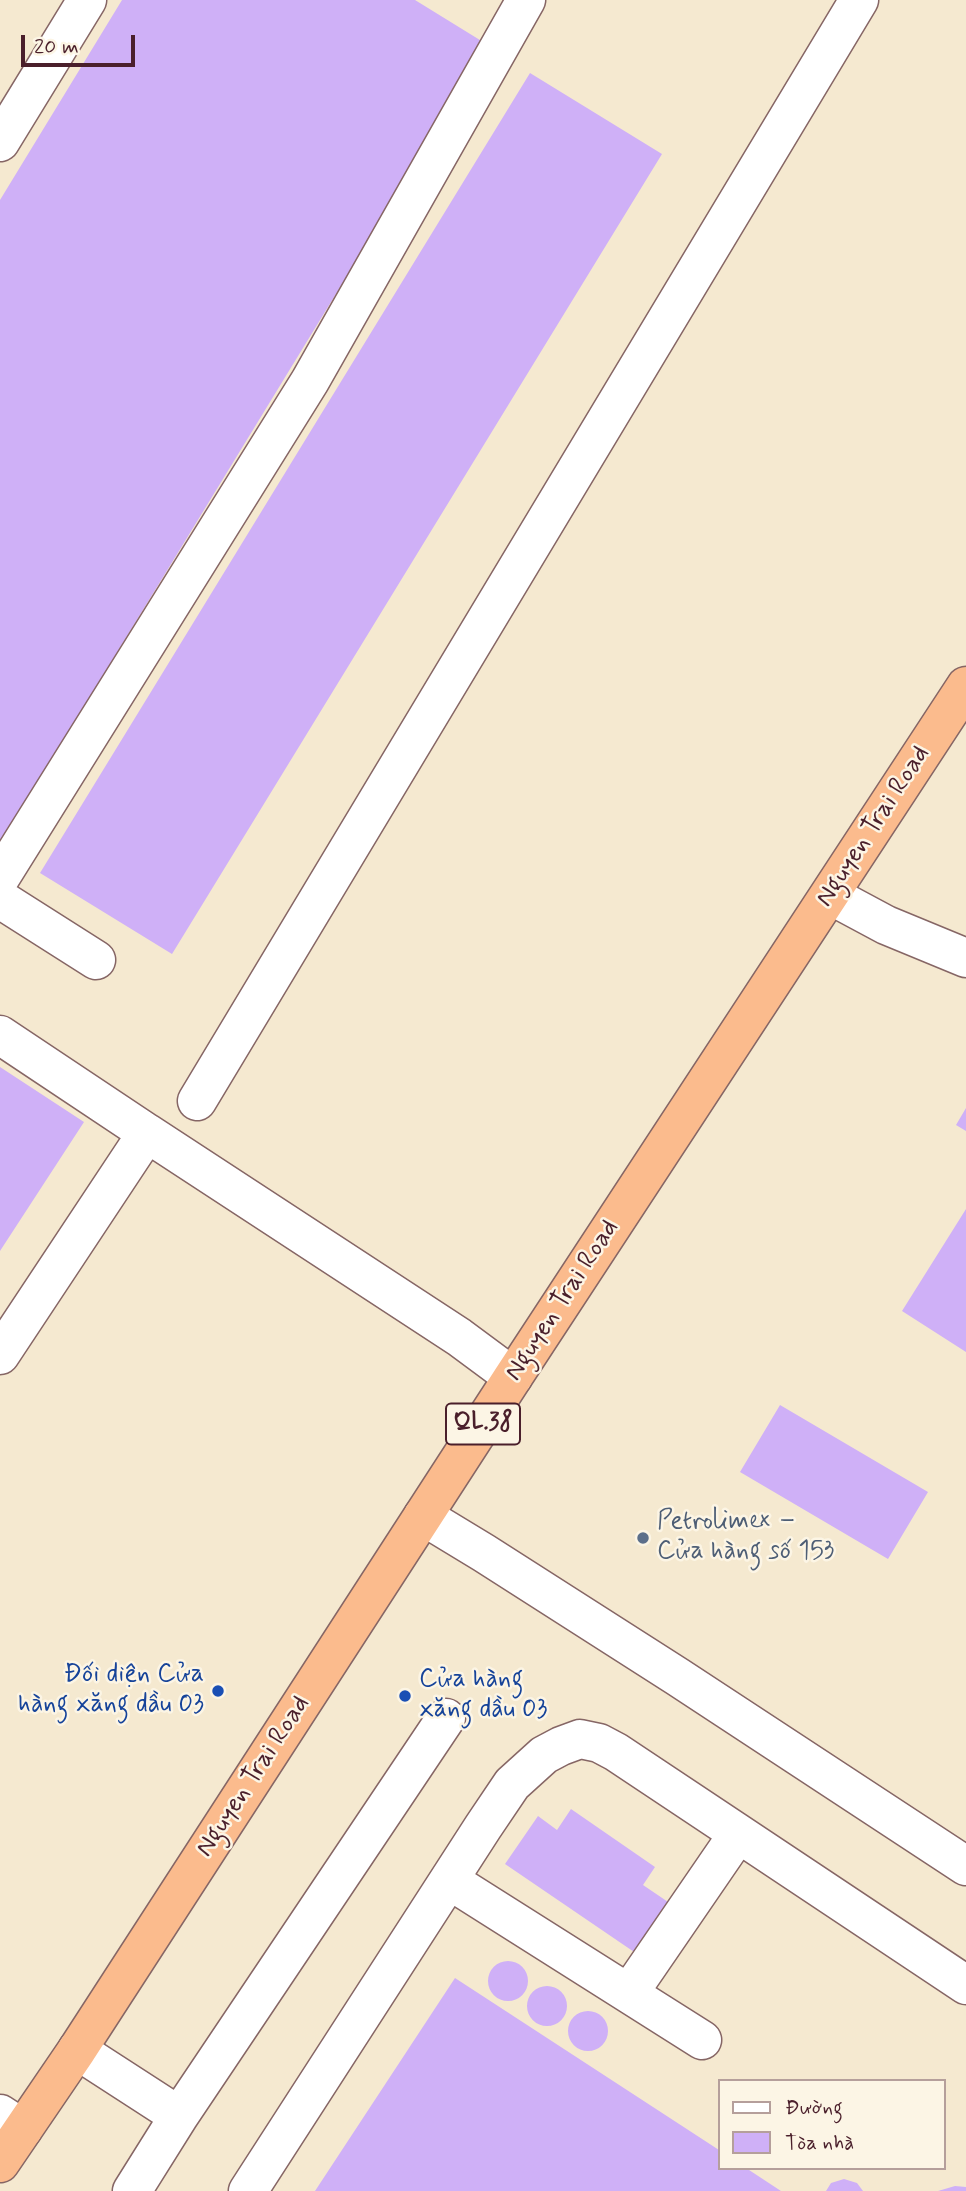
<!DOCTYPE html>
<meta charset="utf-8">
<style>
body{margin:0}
#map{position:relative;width:966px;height:2191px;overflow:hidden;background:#f5e9d0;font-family:Mynerve,sans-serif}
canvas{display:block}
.legend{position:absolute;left:718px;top:2079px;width:228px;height:91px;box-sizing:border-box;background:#fcf5e5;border:2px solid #b59f9b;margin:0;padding:9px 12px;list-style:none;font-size:21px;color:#4a1f2b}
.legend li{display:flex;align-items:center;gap:14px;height:35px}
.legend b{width:35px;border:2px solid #b59f9b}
.scale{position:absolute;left:21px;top:35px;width:114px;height:32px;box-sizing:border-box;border:4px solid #4a1f2b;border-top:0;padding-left:9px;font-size:21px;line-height:24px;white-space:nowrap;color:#4a1f2b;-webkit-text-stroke:5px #fcf5e5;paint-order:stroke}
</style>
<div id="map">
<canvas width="966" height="2191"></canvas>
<ul class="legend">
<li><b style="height:9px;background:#fff"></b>Đường</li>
<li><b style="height:19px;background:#cfb0f7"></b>Tòa nhà</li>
</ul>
<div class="scale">20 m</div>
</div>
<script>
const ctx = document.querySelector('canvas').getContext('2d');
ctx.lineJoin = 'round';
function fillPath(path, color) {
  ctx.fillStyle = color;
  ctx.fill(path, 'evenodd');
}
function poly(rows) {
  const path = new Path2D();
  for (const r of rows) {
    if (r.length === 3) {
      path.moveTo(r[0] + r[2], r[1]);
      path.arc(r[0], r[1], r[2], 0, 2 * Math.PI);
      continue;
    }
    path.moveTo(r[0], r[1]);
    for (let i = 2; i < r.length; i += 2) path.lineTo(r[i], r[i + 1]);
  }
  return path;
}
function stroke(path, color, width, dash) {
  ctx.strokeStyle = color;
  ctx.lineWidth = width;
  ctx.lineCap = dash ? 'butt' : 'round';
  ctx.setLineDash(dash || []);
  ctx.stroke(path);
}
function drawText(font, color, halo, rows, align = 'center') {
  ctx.font = font + ' Mynerve,sans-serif';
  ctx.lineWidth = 5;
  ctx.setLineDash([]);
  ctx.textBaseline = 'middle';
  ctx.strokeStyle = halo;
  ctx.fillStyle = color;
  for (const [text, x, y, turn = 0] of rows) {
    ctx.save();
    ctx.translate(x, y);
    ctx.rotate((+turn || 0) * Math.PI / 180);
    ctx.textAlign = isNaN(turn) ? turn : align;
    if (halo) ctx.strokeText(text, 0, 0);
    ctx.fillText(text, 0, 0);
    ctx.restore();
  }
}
fillPath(poly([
 [122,0,415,0,488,45,0,844,0,200],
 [530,73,662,154,172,954,40,873],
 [0,1067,84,1122,0,1251],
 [966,1108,966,1131,956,1125],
 [966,1209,966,1352,902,1311],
 [780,1405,928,1492,888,1559,740,1472],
 [571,1809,655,1867,643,1885,674,1906,640,1956,505,1864,538,1816,557,1830],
 [508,1981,20],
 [455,1978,719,2150,719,2168,746,2168,781,2191,315,2191],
 [547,2006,20],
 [588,2031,20],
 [844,2179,857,2183,863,2191,826,2191,831,2183],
 [955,2186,966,2187,966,2191,938,2191]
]), '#cfb0f7');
const minor = poly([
 [0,142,87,0],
 [0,878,310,381,526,0],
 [830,895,886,925,966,958],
 [0,899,96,960],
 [0,1035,147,1133],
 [197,1101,859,0],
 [0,1355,147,1133,459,1337,513,1377],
 [423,1516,484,1553,678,1677,966,1866],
 [449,1880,702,2040],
 [629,1993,738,1834],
 [77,2050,179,2116,132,2191],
 [0,2114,23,2129],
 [179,2116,446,1718],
 [248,2191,483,1827,512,1784,544,1755,561,1746,580,1739,599,1743,616,1752,966,1985]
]);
const highway = poly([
 [0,2163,77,2050,513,1377,966,686]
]);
stroke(minor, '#866665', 41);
stroke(highway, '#866665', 41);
stroke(minor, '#fff', 38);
stroke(highway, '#fbbb8d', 38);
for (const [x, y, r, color] of [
 [643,1538,7,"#5c6f8a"],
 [218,1691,7,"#1a4fb4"],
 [405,1696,7,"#1a4fb4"]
]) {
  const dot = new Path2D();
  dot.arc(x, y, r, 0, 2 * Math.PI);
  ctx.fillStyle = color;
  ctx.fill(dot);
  stroke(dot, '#fcf5e5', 2.5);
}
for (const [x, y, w] of [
 [483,1424,74]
]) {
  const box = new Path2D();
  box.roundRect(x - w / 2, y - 20.5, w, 41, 5);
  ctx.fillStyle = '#fcf5e5';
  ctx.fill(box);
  stroke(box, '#4a1f2b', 2);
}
drawText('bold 24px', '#4a1f2b', null, [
 ["QL.38",483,1424]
]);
drawText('26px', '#4a1f2b', '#fcf5e5', [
 ["Nguyen Trai Road",874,827,-57],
 ["Nguyen Trai Road",563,1301,-57],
 ["Nguyen Trai Road",254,1777,-57]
]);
drawText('26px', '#4e5e75', '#fcf5e5', [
 ["Petrolimex –",657,1523],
 ["Cửa hàng số 153",657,1553]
], 'left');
drawText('26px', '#164399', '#fcf5e5', [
 ["Đối diện Cửa",204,1676],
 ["hàng xăng dầu 03",204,1706],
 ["Cửa hàng",419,1681,"left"],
 ["xăng dầu 03",419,1711,"left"]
], 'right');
</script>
